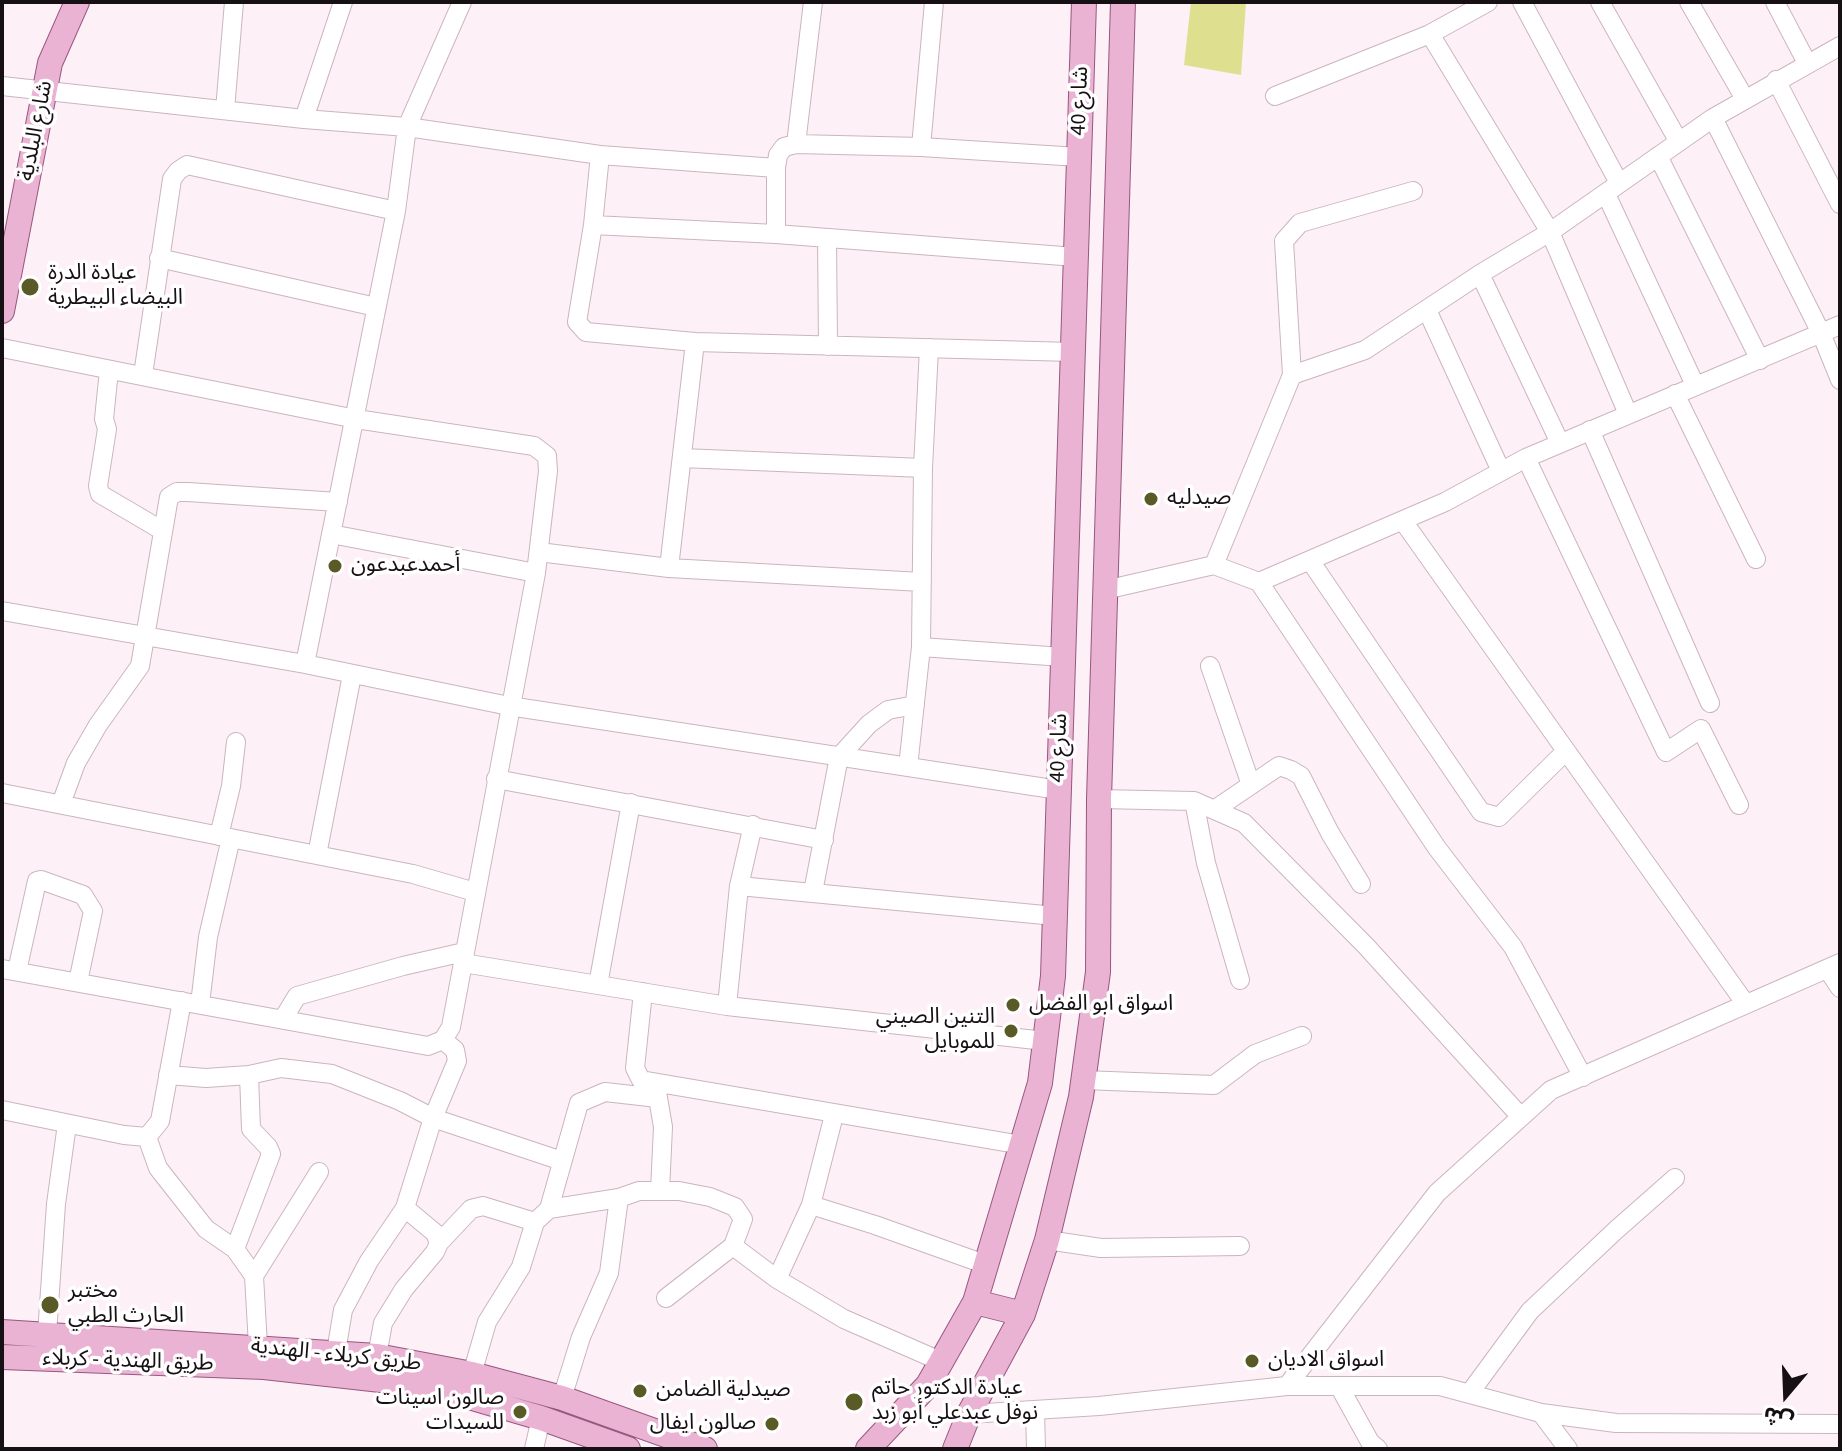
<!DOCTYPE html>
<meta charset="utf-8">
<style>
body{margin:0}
#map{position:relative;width:1842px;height:1451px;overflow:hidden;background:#fef0f7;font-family:"Source Sans 3","Noto Sans Arabic",sans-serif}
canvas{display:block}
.frame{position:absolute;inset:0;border:4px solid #160f13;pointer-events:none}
.north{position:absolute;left:1746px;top:1355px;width:80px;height:80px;-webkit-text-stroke:6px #fff;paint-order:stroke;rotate:199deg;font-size:22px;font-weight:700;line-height:32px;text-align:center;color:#160f13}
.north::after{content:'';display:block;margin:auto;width:28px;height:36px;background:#160f13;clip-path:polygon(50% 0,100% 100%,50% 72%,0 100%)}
</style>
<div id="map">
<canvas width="1842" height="1451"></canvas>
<div class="frame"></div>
<div class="north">ش</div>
</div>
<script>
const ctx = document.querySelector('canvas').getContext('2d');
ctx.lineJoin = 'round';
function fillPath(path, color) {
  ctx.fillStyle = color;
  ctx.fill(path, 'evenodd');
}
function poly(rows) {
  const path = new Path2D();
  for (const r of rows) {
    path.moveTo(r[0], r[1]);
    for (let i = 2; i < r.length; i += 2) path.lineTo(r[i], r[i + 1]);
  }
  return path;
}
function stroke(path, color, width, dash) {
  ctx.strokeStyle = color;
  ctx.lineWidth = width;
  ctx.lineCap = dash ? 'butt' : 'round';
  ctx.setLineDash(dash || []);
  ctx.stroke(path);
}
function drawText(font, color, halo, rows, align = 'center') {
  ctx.font = font + ' "Source Sans 3","Noto Sans Arabic",sans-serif';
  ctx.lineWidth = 7;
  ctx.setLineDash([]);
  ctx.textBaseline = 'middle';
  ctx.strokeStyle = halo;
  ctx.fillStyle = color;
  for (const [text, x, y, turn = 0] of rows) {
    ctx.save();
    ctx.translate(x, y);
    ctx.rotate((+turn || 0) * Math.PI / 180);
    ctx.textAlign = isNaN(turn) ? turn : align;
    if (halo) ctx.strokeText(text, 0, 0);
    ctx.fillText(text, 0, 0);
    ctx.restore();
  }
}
fillPath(poly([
 [1191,2,1246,2,1241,75,1184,65]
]), '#dedf8f');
const minor = poly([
 [1522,2,1619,183],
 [1600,2,1679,142],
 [1689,2,1745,99],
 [1775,2,1807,63],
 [1430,34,1488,2],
 [1776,80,1840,204],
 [2,86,304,119,407,127,600,155,776,168],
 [1275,96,1430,34,1550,232,1628,414],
 [225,110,234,2],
 [1713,118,1821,333,1840,380],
 [304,119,343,2],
 [796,144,813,2],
 [921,147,934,2],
 [600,155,593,225,577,322,586,332,695,342,1073,352],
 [1658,156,1760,360],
 [1606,194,1695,385],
 [593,225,776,234,1076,257],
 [776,234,776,168,778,155,784,147,796,144,921,147,1079,157],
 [827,238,828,346],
 [159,258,376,307],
 [1480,274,1560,443],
 [1427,310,1501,471],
 [2,348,356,419,534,446,547,456,548,471,536,573,451,1027,443,1040,428,1046,2,969],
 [109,370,104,419,107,429,98,486,100,494,163,531],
 [143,375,172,179,178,171,187,165,396,211],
 [1292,375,1284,241,1300,223,1413,191],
 [1675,394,1756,559],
 [1590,430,1710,703],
 [682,458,923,468],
 [1526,458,1666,752,1701,729,1739,805],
 [1403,521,1745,1003],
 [331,534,536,573],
 [539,552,669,568,922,582],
 [1311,562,1481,812,1499,817,1566,751],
 [1214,565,1292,375,1365,350,1480,274,1550,232,1713,118,1840,46],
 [669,568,695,342],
 [1259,582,1437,848,1513,947,1583,1077],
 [1105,590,1214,565,1259,582,1445,502,1526,458,1840,325],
 [2,611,305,664,509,706,1059,790],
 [921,647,1063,657],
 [305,664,396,211,407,127,462,2],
 [1210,666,1251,785],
 [908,767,921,647,923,468,929,348],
 [496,779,824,840],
 [2,793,413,874,475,892],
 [1099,799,1194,801,1244,823,1366,946,1521,1117],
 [1194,801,1206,863,1240,980],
 [61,804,76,763,98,725,140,666,169,497,177,492,188,492,338,502],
 [1214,810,1279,766,1291,770,1301,776,1330,833,1361,884],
 [219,836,231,786,236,742],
 [317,855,352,675],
 [739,886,1055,916],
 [813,892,839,757,869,724,888,710,915,705],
 [463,963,727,1006,1045,1041],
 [1828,970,1840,988],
 [17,971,37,881,41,880,83,895,93,911,78,982],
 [598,985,631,803],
 [643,992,635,1068,641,1080,1022,1145],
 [200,1004,208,937,231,838],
 [727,1006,739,886,753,825],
 [283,1019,297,996,403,966,464,952],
 [168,1075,206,1078,249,1075,281,1068,332,1074,400,1101,433,1118,562,1161],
 [1083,1080,1214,1085,1255,1054,1302,1036],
 [656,1086,663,1127,660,1191],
 [2,1110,124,1135,147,1137,160,1121,182,1001],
 [147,1137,158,1168,206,1229,235,1249,254,1276,258,1346],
 [811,1205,875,1225,987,1265],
 [549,1209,619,1198],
 [1047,1240,1101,1248,1240,1246],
 [439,1243,471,1209,483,1206,535,1222],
 [733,1246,777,1279,844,1319,940,1361],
 [235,1249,271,1154,268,1147,251,1129,249,1075],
 [254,1276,319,1172],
 [777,1279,811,1205,834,1115],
 [47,1334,56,1204,67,1124],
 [336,1352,343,1310,369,1261,405,1208,433,1118,457,1061,455,1050,443,1040],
 [377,1356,383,1323,404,1289,435,1252,439,1243,435,1233,405,1208],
 [472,1374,487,1322,521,1267,535,1222,549,1209,579,1103,605,1092,658,1098],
 [1287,1386,1437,1193,1551,1090,1840,963],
 [1339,1386,1370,1442,1378,1449],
 [1469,1394,1530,1311,1616,1230,1675,1178],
 [562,1398,581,1337,609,1273,619,1198,639,1191,679,1191,710,1197,735,1207,743,1219,733,1246,666,1298],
 [1035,1410,1036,1449],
 [1541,1413,1568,1449],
 [969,1414,1099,1406,1287,1386,1440,1386,1541,1413,1616,1423,1840,1424],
 [534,1449,541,1418]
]);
const major = poly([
 [2,311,50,63,77,2],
 [975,1302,1023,1314],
 [2,1332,377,1356,472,1374,562,1398,705,1449],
 [2,1357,264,1367,390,1381,469,1397,541,1418,628,1449],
 [868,1449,928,1385,975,1302,1040,1083,1053,976,1084,2],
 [955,1449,969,1414,1023,1314,1047,1240,1081,1097,1098,972,1099,799,1123,2]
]);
stroke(minor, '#cbb4c0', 20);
stroke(major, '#97587d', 26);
stroke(minor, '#fff', 18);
stroke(major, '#eab2d3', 24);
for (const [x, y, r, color] of [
 [30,287,10,"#5a5a27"],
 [1151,499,8,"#5a5a27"],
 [335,566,8,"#5a5a27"],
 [1013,1005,8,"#5a5a27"],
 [1011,1031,8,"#5a5a27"],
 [50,1305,10,"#5a5a27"],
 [1252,1361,8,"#5a5a27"],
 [640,1391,8,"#5a5a27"],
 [854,1402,10,"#5a5a27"],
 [520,1412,8,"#5a5a27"],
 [772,1424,8,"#5a5a27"]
]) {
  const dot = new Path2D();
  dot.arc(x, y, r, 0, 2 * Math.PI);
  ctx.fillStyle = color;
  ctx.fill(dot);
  stroke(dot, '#fff', 3);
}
drawText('22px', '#160f13', '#fff', [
 ["شارع 40",1081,101,-88],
 ["شارع البلدية",37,131,-79],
 ["شارع 40",1060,748,-88],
 ["طريق كربلاء - الهندية",336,1356,6],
 ["طريق الهندية - كربلاء",128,1362,2]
]);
drawText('22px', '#160f13', '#fff', [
 ["عيادة الدرة",48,274],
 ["البيضاء البيطرية",48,299],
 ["صيدليه",1167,499],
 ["أحمدعبدعون",351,566],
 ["اسواق ابو الفضل",1029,1005],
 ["التنين الصيني",995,1018,"right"],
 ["للموبايل",995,1043,"right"],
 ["مختبر",68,1292],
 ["الحارث الطبي",68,1317],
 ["اسواق الاديان",1268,1361],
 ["عيادة الدكتور حاتم",872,1389],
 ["نوفل عبدعلي أبو زبد",872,1414],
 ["صيدلية الضامن",656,1391],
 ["صالون اسينات",504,1399,"right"],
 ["للسيدات",504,1424,"right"],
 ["صالون ايفال",756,1424,"right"]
], 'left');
</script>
